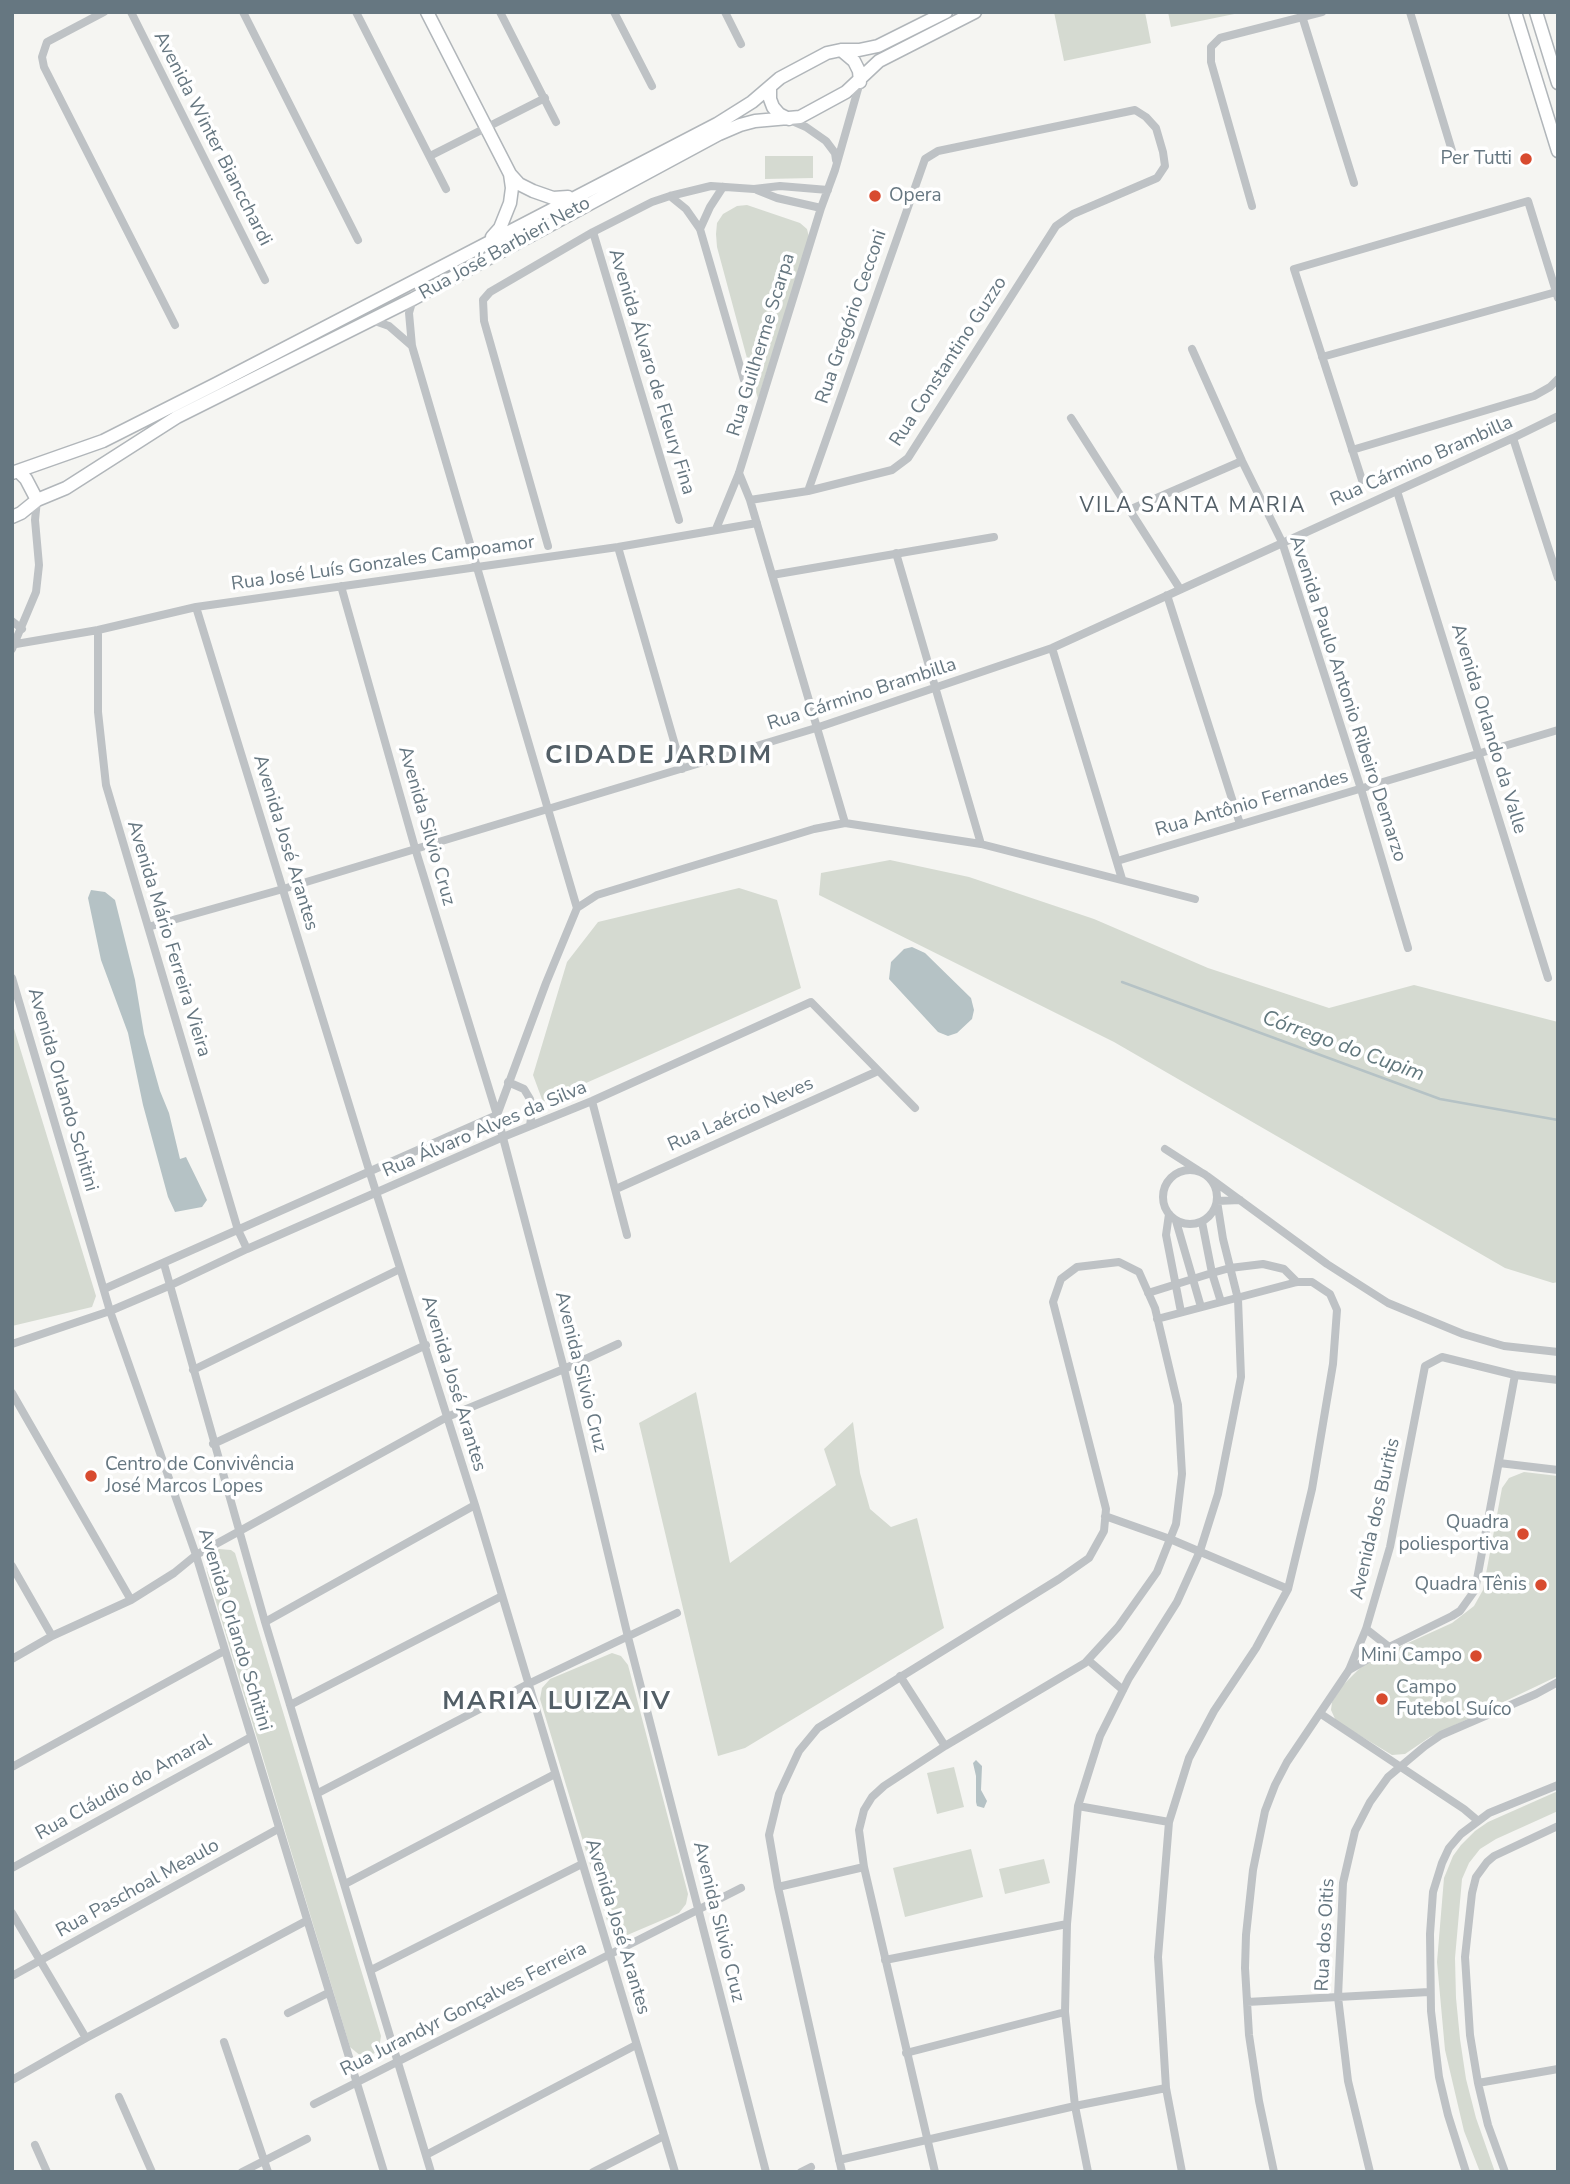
<!DOCTYPE html>
<meta charset="utf-8">
<style>
body{margin:0}
#map{position:relative;width:1570px;height:2184px;overflow:hidden;background:#f5f5f2;font-family:"Nunito Sans",sans-serif}
canvas{display:block}
.frame{position:absolute;inset:0;border:14px solid #667781;pointer-events:none}
</style>
<div id="map">
<canvas width="1570" height="2184"></canvas>
<div class="frame"></div>
</div>
<script>
const ctx = document.querySelector('canvas').getContext('2d');
ctx.lineJoin = 'round';
function fillPath(path, color) {
  ctx.fillStyle = color;
  ctx.fill(path, 'evenodd');
}
function poly(rows) {
  const path = new Path2D();
  for (const r of rows) {
    if (r.length === 3) {
      path.moveTo(r[0] + r[2], r[1]);
      path.arc(r[0], r[1], r[2], 0, 2 * Math.PI);
      continue;
    }
    path.moveTo(r[0], r[1]);
    for (let i = 2; i < r.length; i += 2) path.lineTo(r[i], r[i + 1]);
  }
  return path;
}
function stroke(path, color, width, dash) {
  ctx.strokeStyle = color;
  ctx.lineWidth = width;
  ctx.lineCap = dash ? 'butt' : 'round';
  ctx.setLineDash(dash || []);
  ctx.stroke(path);
}
function drawText(font, color, halo, rows, align = 'center') {
  ctx.font = font + ' "Nunito Sans",sans-serif';
  ctx.lineWidth = 7;
  ctx.setLineDash([]);
  ctx.textBaseline = 'middle';
  ctx.strokeStyle = halo;
  ctx.fillStyle = color;
  for (const [text, x, y, turn = 0] of rows) {
    ctx.save();
    ctx.translate(x, y);
    ctx.rotate((+turn || 0) * Math.PI / 180);
    ctx.textAlign = isNaN(turn) ? turn : align;
    if (halo) ctx.strokeText(text, 0, 0);
    ctx.fillText(text, 0, 0);
    ctx.restore();
  }
}
fillPath(poly([
 [1054,12,1145,12,1151,43,1064,61],
 [1168,12,1244,12,1171,27],
 [765,156,813,156,813,178,765,179],
 [747,205,800,223,807,229,809,237,758,399,717,247,716,234,717,223,723,214,737,206],
 [890,860,969,877,1094,919,1208,968,1329,1008,1414,985,1558,1022,1558,1282,1553,1283,1505,1268,1114,1042,819,895,821,873],
 [739,888,777,900,801,988,543,1102,533,1075,567,962,598,922],
 [12,1022,96,1296,92,1307,12,1326],
 [696,1392,730,1563,836,1485,824,1449,853,1422,860,1473,870,1509,891,1527,917,1518,944,1628,745,1748,718,1756,639,1423],
 [1524,1472,1558,1476,1558,1676,1430,1737,1405,1754,1392,1755,1336,1721,1331,1710,1332,1702,1342,1686,1363,1665,1375,1658,1452,1623,1474,1606,1483,1590,1502,1488,1509,1478],
 [219,1549,231,1550,235,1553,381,2036,379,2049,372,2055,362,2057,350,2047,207,1572,206,1560],
 [612,1653,621,1656,628,1665,688,1894,686,1904,679,1913,625,1936,613,1932,608,1924,540,1699,542,1688,550,1679],
 [954,1767,964,1807,937,1814,927,1773],
 [1558,1791,1558,1811,1496,1839,1480,1849,1469,1863,1462,1879,1455,1958,1456,1998,1460,2039,1466,2079,1476,2118,1495,2172,1480,2172,1464,2131,1445,2050,1437,1962,1444,1878,1453,1856,1461,1845,1475,1831,1488,1822],
 [971,1849,983,1897,905,1917,893,1868],
 [1044,1859,1050,1883,1005,1894,999,1869]
]), '#d5dad1');
fillPath(poly([
 [91,890,105,892,115,900,135,980,144,1034,160,1091,169,1113,180,1159,186,1157,207,1200,202,1207,175,1212,168,1197,143,1105,128,1033,101,960,88,898],
 [912,947,925,953,971,998,974,1010,972,1019,957,1033,948,1036,938,1032,889,979,891,962,904,949],
 [976,1760,982,1766,981,1790,987,1801,984,1808,977,1806,976,1802,976,1776,973,1763]
]), '#b5c2c5');
stroke(poly([
 [1122,982,1440,1099,1558,1120]
]), '#b5c2c5', 2.5);
const secondary = poly([
 [427,12,510,174,512,188,510,203,500,228,492,237],
 [1515,12,1558,151],
 [1536,12,1558,83],
 [841,50,854,61,859,71,860,82],
 [770,87,770,99,773,107,779,114,789,119],
 [510,174,519,184,533,191,553,198,568,197],
 [19,472,26,479,37,500],
 [12,473,103,441,216,384,717,124,752,102,780,78,827,53,841,50,859,50,878,46,946,12],
 [12,517,21,513,37,500,66,488,177,417,413,299,719,134,740,125,755,121,800,117,846,92,879,61,975,12]
]);
stroke(secondary, '#b1b6ba', 15);
stroke(poly([
 [104,12,47,42,42,57,44,67,175,325],
 [131,12,265,280],
 [243,12,358,240],
 [356,12,446,189],
 [500,12,556,122],
 [614,12,652,86],
 [725,12,741,44],
 [1410,12,1453,154],
 [1302,16,1354,183],
 [790,120,806,127,826,141,835,153,836,160],
 [430,156,545,98],
 [757,190,777,198,821,208],
 [670,196,686,209,700,229,746,387],
 [1252,206,1211,62,1211,47,1220,38,1322,12],
 [700,229,710,207,723,187],
 [593,232,679,520],
 [413,299,409,313,412,346,577,908],
 [372,320,389,326,412,346],
 [1192,349,1242,461,1282,542,1361,789,1408,948],
 [1322,357,1556,292],
 [1071,418,1180,589],
 [1513,438,1558,578],
 [1352,450,1534,396,1550,387,1558,379],
 [739,473,750,500,845,823],
 [1362,480,1294,269,1528,201,1558,298],
 [1397,491,1548,978],
 [750,500,808,491,892,470,908,458,1056,226,1073,214,1157,178,1165,166,1163,152,1156,128,1146,117,1135,110,938,151,925,159,808,491],
 [1129,510,1242,461],
 [716,529,739,473,821,208,835,170,860,82],
 [548,546,484,321,483,300,490,292,593,232,652,202,670,196,711,186,754,189,780,186,828,190],
 [618,547,682,769],
 [896,553,981,844],
 [772,575,994,537],
 [341,586,415,848,497,1115,564,1369,628,1637,766,2172],
 [1167,595,1240,824],
 [196,607,370,1173,475,1505,675,2172],
 [12,621,22,629],
 [98,630,98,712,106,785,238,1230,247,1249],
 [16,644,98,630,196,607,618,547,757,523],
 [1052,648,1122,879],
 [12,649,36,592,39,565,35,520,37,500],
 [1117,861,1558,730],
 [148,927,283,889,816,728,1052,648,1513,438,1558,416],
 [12,978,110,1311,196,1555,384,2172],
 [508,1082,524,1089,530,1099,532,1110,530,1126],
 [592,1101,627,1235],
 [1165,1149,1207,1176,1327,1264,1388,1303,1463,1334,1504,1346,1558,1352],
 [1190,1197,27],
 [616,1189,878,1071],
 [1169,1214,1166,1235,1181,1312],
 [1176,1221,1201,1307],
 [1202,1222,1212,1273,1230,1268,1263,1264,1284,1269,1297,1282],
 [164,1264,265,1622,431,2172],
 [104,1289,497,1115,546,983,577,908,597,895,814,829,845,823,981,844,1195,899],
 [1148,1293,1212,1273,1221,1302],
 [1157,1319,1297,1282,1312,1282,1330,1294,1337,1310,1333,1364,1312,1489,1288,1589,1256,1648,1214,1711,1189,1758,1169,1822,1158,1957,1166,2088,1182,2172],
 [12,1344,110,1311,171,1285,247,1249,503,1137,592,1101,811,1002,915,1108],
 [193,1370,400,1269],
 [12,1393,131,1600],
 [213,1444,426,1345],
 [1499,1463,1558,1470],
 [1105,1516,1170,1539,1288,1589],
 [12,1566,52,1636],
 [265,1622,475,1505],
 [1366,1629,1389,1647],
 [12,1659,52,1636,131,1600,174,1573,196,1555,447,1417,564,1369,618,1344],
 [1088,1660,1123,1690],
 [1349,1670,1389,1647,1452,1616,1460,1611,1475,1590,1515,1375],
 [900,1676,945,1746],
 [290,1705,502,1596],
 [1321,1714,1464,1809,1477,1820],
 [12,1767,224,1651],
 [318,1793,528,1684,677,1613],
 [1078,1806,1169,1822],
 [12,1868,251,1737],
 [345,1884,555,1774],
 [778,1887,864,1867],
 [12,1913,86,2038],
 [885,1960,1067,1924],
 [371,1970,582,1864],
 [12,1976,278,1829],
 [1247,2002,1429,1992],
 [288,2013,328,1993],
 [224,2042,268,2172],
 [906,2053,1065,2012],
 [12,2080,86,2038,306,1921],
 [1478,2083,1558,2069],
 [119,2097,152,2172],
 [314,2104,741,1888],
 [35,2145,47,2172],
 [426,2155,636,2045],
 [839,2160,1075,2106,1166,2088],
 [242,2172,307,2139],
 [593,2172,664,2136],
 [801,2172,811,2167],
 [842,2172,778,1887,769,1835,779,1794,799,1751,818,1728,1059,1579,1089,1558,1104,1531,1106,1509,1053,1302,1061,1279,1077,1267,1119,1262,1139,1272,1155,1308,1178,1405,1182,1474,1176,1524,1157,1572,1118,1627,1085,1663,945,1746,884,1786,872,1797,864,1810,859,1830,864,1867,935,2172],
 [1088,2172,1075,2106,1065,2012,1067,1924,1078,1806,1100,1736,1129,1678,1177,1602,1200,1551,1218,1494,1241,1377,1238,1299,1223,1239,1217,1201,1240,1200],
 [1274,2172,1259,2101,1249,2035,1245,1968,1246,1935,1253,1870,1265,1811,1275,1785,1287,1762,1349,1670,1366,1629,1390,1547,1425,1366,1442,1357,1515,1375,1558,1380],
 [1370,2172,1348,2081,1338,1997,1343,1883,1355,1831,1370,1802,1388,1777,1425,1746,1441,1735,1536,1694,1558,1682],
 [1466,2172,1448,2115,1439,2077,1431,2011,1430,1934,1433,1892,1442,1863,1449,1848,1461,1834,1489,1813,1558,1785],
 [1505,2172,1488,2125,1478,2083,1470,2035,1465,1957,1472,1893,1476,1877,1487,1862,1494,1856,1558,1826]
]), '#bec2c5', 8);
stroke(secondary, '#fff', 12);
for (const [x, y, r, color] of [
 [1526,159,7,"#d84b2f"],
 [875,196,7,"#d84b2f"],
 [91,1476,7,"#d84b2f"],
 [1523,1534,7,"#d84b2f"],
 [1541,1585,7,"#d84b2f"],
 [1476,1656,7,"#d84b2f"],
 [1382,1699,7,"#d84b2f"]
]) {
  const dot = new Path2D();
  dot.arc(x, y, r, 0, 2 * Math.PI);
  ctx.fillStyle = color;
  ctx.fill(dot);
  stroke(dot, '#fff', 2.5);
}
drawText('19px', '#667781', '#fff', [
 ["Avenida Winter Biancchardi",212,139,63],
 ["Rua José Barbieri Neto",505,249,-29],
 ["Rua Gregório Cecconi",852,317,-71],
 ["Rua Guilherme Scarpa",762,345,-73],
 ["Rua Constantino Guzzo",949,362,-57],
 ["Avenida Álvaro de Fleury Fina",651,372,73],
 ["Rua Cármino Brambilla",1422,462,-24],
 ["Rua José Luís Gonzales Campoamor",383,564,-8],
 ["Rua Cármino Brambilla",862,695,-18],
 ["Avenida Paulo Antonio Ribeiro Demarzo",1347,699,72],
 ["Avenida Orlando da Valle",1488,729,73],
 ["Rua Antônio Fernandes",1252,804,-16],
 ["Avenida Silvio Cruz",426,826,74],
 ["Avenida José Arantes",285,843,73],
 ["Avenida Mário Ferreira Vieira",168,939,73],
 ["Avenida Orlando Schitini",62,1090,74],
 ["Rua Laércio Neves",741,1115,-24],
 ["Rua Álvaro Alves da Silva",485,1130,-23],
 ["Avenida Silvio Cruz",580,1372,76],
 ["Avenida José Arantes",453,1384,73],
 ["Avenida dos Buritis",1376,1519,-77],
 ["Avenida Orlando Schitini",234,1630,73],
 ["Rua Cláudio do Amaral",124,1788,-29],
 ["Rua Paschoal Meaulo",138,1889,-29],
 ["Avenida Silvio Cruz",718,1922,76],
 ["Avenida José Arantes",617,1927,73],
 ["Rua dos Oitis",1326,1935,-87],
 ["Rua Jurandyr Gonçalves Ferreira",464,2010,-27]
]);
drawText('19px', '#667781', '#fff', [
 ["Per Tutti",1512,159],
 ["Opera",889,196,"left"],
 ["Centro de Convivência",105,1465,"left"],
 ["José Marcos Lopes",105,1487,"left"],
 ["Quadra",1509,1523],
 ["poliesportiva",1509,1545],
 ["Quadra Tênis",1527,1585],
 ["Mini Campo",1462,1656],
 ["Campo",1396,1688,"left"],
 ["Futebol Suíco",1396,1710,"left"]
], 'right');
ctx.letterSpacing = '2px';
drawText('21px', '#535f67', '#fff', [
 ["VILA SANTA MARIA",1193,507]
]);
ctx.letterSpacing = '0px';
drawText('italic 21px', '#62787e', '#fff', [
 ["Córrego do Cupim",1343,1047,20]
]);
ctx.letterSpacing = '2px';
drawText('bold 26px', '#535f67', '#fff', [
 ["CIDADE JARDIM",659,757],
 ["MARIA LUIZA IV",557,1703]
]);
ctx.letterSpacing = '0px';
</script>
